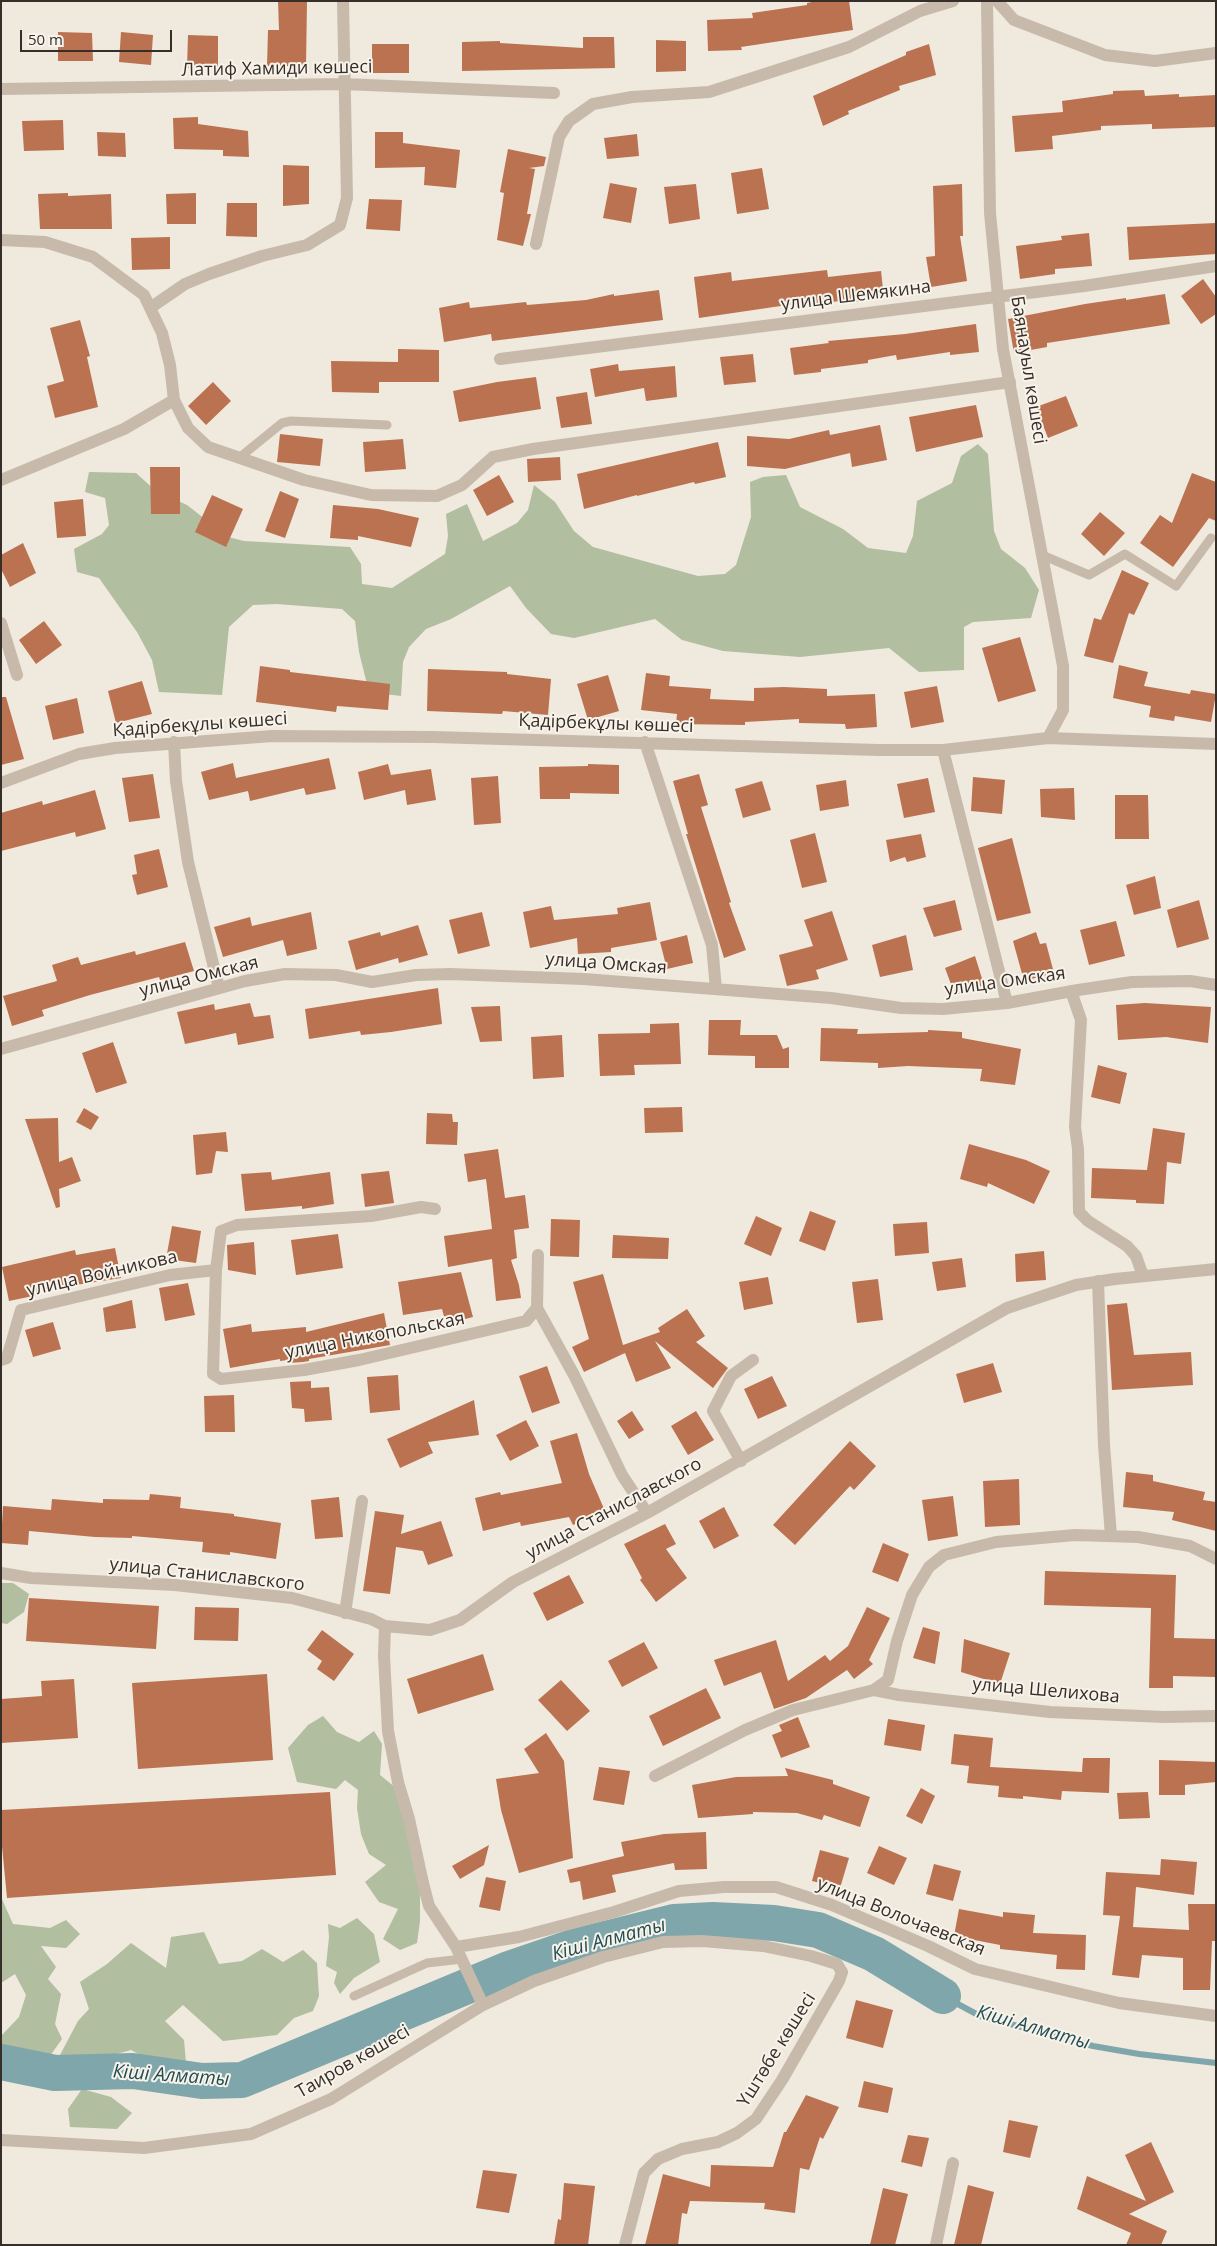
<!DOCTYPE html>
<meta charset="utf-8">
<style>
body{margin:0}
#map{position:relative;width:1217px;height:2246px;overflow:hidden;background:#f0e9de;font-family:"Open Sans",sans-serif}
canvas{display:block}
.frame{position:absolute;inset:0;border:2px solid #362e29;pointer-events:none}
.scale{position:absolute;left:20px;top:30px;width:152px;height:22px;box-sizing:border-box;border:2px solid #362e29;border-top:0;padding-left:6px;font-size:15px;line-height:18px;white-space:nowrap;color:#362e29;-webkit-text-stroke:4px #f8f3ea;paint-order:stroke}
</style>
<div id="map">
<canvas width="1217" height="2246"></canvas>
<div class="frame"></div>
<div class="scale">50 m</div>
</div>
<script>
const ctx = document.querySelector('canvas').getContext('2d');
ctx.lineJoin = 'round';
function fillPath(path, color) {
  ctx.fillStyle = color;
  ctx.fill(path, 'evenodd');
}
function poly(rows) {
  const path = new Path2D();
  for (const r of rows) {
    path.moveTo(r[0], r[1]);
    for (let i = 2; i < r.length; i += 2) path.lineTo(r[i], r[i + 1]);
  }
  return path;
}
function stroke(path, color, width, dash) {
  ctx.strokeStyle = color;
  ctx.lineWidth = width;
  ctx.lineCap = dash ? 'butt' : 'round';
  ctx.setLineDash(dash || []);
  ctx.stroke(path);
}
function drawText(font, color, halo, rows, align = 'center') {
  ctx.font = font + ' "Open Sans",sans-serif';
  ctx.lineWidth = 4;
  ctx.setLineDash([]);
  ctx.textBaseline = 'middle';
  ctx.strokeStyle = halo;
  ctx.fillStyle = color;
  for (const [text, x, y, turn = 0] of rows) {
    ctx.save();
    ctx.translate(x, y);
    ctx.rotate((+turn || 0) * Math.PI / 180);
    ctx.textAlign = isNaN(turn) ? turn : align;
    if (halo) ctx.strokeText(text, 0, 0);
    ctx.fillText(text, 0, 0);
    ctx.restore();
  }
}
fillPath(poly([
 [978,444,988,454,994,531,1001,549,1025,568,1039,590,1031,618,973,622,964,627,964,670,919,672,889,648,800,657,723,651,682,640,655,619,574,638,551,634,526,608,510,586,451,619,426,629,409,647,403,662,401,696,369,692,359,652,355,621,342,609,277,604,253,605,229,627,222,695,159,692,152,660,137,632,99,578,77,572,74,549,102,534,109,525,105,498,85,492,89,472,136,473,156,491,187,505,228,537,244,541,350,547,361,564,362,584,392,588,445,554,448,536,446,514,467,504,483,541,517,523,528,510,534,485,555,502,574,531,593,547,698,576,725,574,736,565,751,517,750,482,763,477,786,475,800,507,843,529,868,548,906,553,913,536,917,501,952,483,961,456],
 [1,1583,13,1583,29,1594,24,1612,7,1624,1,1623],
 [323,1716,337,1732,359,1742,374,1731,382,1744,380,1775,406,1796,420,1851,420,1921,417,1943,400,1950,383,1939,398,1909,379,1902,365,1882,386,1865,369,1854,361,1834,357,1808,358,1790,345,1780,336,1789,297,1782,288,1748,308,1725],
 [1,1897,13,1924,50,1928,66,1920,80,1934,66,1948,41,1946,56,1967,48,1979,61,1994,55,2024,62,2039,50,2056,13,2055,1,2052,1,2036,19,2017,26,1995,15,1974,1,1983],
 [357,1918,374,1934,380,1962,354,1978,340,1994,334,1983,337,1972,326,1966,329,1937,328,1924,340,1928],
 [204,1932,219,1964,242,1961,262,1949,283,1962,303,1950,317,1963,319,1996,313,2011,294,2018,277,2035,223,2041,183,2005,165,2021,184,2040,186,2063,164,2067,131,2050,87,2062,60,2055,78,2021,89,2009,80,1982,107,1964,131,1943,166,1968,171,1937],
 [82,2089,111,2097,132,2113,117,2129,70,2127,68,2109]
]), '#b1be9f');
stroke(poly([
 [943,1996,980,2016,1093,2046,1139,2054,1216,2063]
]), '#7fa6ab', 6);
stroke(poly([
 [1,2062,55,2073,133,2071,202,2081,242,2080,506,1970,573,1947,674,1922,713,1920,774,1923,818,1930,874,1954,943,1996]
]), '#7fa6ab', 36);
fillPath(poly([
 [278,1,307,1,306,66,267,66,268,30,279,30],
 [817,1,849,1,853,30,741,47,742,50,708,51,707,20,753,18,752,13,807,5,807,3],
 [58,32,92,33,93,61,58,61],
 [121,32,153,35,151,65,119,62],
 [188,35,218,36,218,69,187,68],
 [583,37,614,37,615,68,462,71,462,42,500,41,500,43,583,48],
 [656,40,686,41,686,71,656,72],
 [372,44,409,44,409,73,372,73],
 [929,44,936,75,899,86,900,90,848,111,849,114,823,126,813,96,906,55,906,52],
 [1144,90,1145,96,1179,94,1179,97,1216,95,1216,127,1152,129,1152,124,1101,126,1101,130,1052,136,1053,149,1015,152,1012,116,1063,112,1062,101,1113,94,1113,91],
 [198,117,198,124,248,131,249,157,223,156,223,150,174,149,173,118],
 [63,120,64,150,24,151,22,121],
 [97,132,125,133,126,157,98,156],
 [375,132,403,132,403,143,460,150,456,188,424,185,425,167,375,168],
 [637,134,639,156,607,159,604,138],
 [508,149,546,157,544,166,529,168,535,169,527,214,531,214,523,246,497,240,504,193,500,192],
 [283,165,309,166,309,204,283,206],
 [762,168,769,209,737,214,731,173],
 [610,183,637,188,631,223,603,218],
 [696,184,700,219,669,224,664,187],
 [962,184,963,236,960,236,967,281,931,287,926,257,935,256,933,186],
 [68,193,68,196,111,194,112,229,40,229,38,194],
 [196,193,196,224,167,224,166,194],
 [369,199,402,200,400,231,366,229],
 [227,203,257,203,257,237,226,236],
 [1216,223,1216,254,1129,260,1127,227],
 [1089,233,1092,266,1055,269,1055,274,1020,279,1016,246,1062,240,1061,236],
 [170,237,170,269,132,270,131,238],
 [827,270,828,277,881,271,884,298,855,302,855,299,802,306,801,303,699,318,694,277,731,272,732,281],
 [1203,279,1216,297,1216,314,1201,324,1181,296],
 [659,290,663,320,492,341,491,334,444,342,439,308,469,302,470,308,526,302,527,305,586,300,614,294,614,296],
 [1165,294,1170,324,1047,343,1047,347,1014,353,1008,319,1085,304,1126,298,1126,300],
 [80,320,90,356,87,357,98,407,55,418,47,386,64,381,50,328],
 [976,324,979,352,950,355,950,352,897,360,896,355,868,360,868,363,821,369,821,372,794,375,790,348,829,343,828,341,905,334],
 [398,349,439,350,439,382,379,382,379,393,332,392,331,361,398,362],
 [753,354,756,382,724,385,720,357],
 [618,364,619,371,675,366,677,397,646,401,644,388,595,397,590,369],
 [536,377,541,409,459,422,453,391,497,382],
 [213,382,231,401,206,425,188,406],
 [587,392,592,424,561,428,556,397],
 [1066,396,1078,426,1048,438,1036,407],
 [976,405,983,437,916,452,909,417],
 [880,425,887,460,852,467,850,453,785,469,747,466,747,436,789,439,829,430,830,435],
 [280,434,323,439,320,466,277,462],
 [403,439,406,469,365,472,363,442],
 [718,442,726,477,695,484,694,482,637,496,637,495,584,509,577,474],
 [560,457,561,480,528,482,527,459],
 [150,467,180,467,180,514,151,514],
 [1192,473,1216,482,1216,521,1209,518,1173,567,1140,543,1160,515,1172,523],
 [499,475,514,502,487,516,473,490],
 [280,491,299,499,285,538,265,531],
 [212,495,243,509,226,547,195,532],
 [83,499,86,536,57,538,54,502],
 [333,505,378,509,419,518,411,547,358,536,358,540,330,538],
 [1100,512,1125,533,1104,556,1081,534],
 [23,543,36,573,10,587,1,569,1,555],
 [1122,570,1149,583,1134,615,1129,613,1113,663,1084,656,1094,618,1101,620],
 [44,621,62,645,36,664,19,640],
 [1020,637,1036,691,998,702,982,648],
 [1119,665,1148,672,1144,686,1190,694,1191,690,1216,694,1211,722,1175,716,1174,721,1149,717,1151,706,1113,698],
 [260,666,290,670,290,672,390,684,388,710,337,706,336,712,256,702],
 [428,669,507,672,507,674,551,679,548,715,503,711,502,714,427,711],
 [646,673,670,676,669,686,711,689,710,699,754,701,754,688,784,687,827,689,827,696,875,694,877,727,846,729,845,724,799,723,799,719,745,722,745,725,676,724,677,714,641,710],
 [608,675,619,711,588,720,577,684],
 [142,681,152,714,116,723,108,691],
 [937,686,944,722,911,728,904,692],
 [1,697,6,697,24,759,1,765],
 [77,698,84,733,53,740,45,706],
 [329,758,336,789,306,795,304,788,250,801,248,791,209,800,201,772,233,763,236,778],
 [388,764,391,775,431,769,436,800,407,805,405,790,364,800,358,772],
 [588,764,619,765,619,794,570,793,570,799,540,799,539,767,588,766],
 [153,774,160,818,129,822,122,778],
 [699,774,708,805,701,807,731,902,729,903,746,950,724,958,686,834,688,834,673,781],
 [498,776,501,823,474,825,471,778],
 [973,777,1005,780,1002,814,971,811],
 [928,778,935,812,904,818,897,784],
 [846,780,849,806,820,811,816,785],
 [762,781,771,810,743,818,735,789],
 [1074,788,1075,820,1041,817,1040,789],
 [95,790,106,829,76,837,75,832,1,851,1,813,42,801,43,805],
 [1115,795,1148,795,1149,839,1115,839],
 [815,833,827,882,802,888,790,840],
 [921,834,926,857,907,862,905,857,890,862,886,840],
 [1012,838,1031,913,997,921,978,848],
 [159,849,168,887,137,895,132,875,137,874,134,855],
 [1155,876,1161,908,1134,915,1126,885],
 [955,900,962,930,934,937,923,908],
 [1199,900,1209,939,1177,948,1167,910],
 [650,902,657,940,611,948,611,952,578,954,577,938,530,948,523,912,551,906,554,920,618,914,617,908],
 [832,911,848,960,816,970,819,979,787,986,779,955,813,946,804,920],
 [311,912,317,949,287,956,283,940,223,957,214,927,250,917,252,926],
 [482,912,490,946,458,954,449,920],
 [1116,921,1125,956,1089,965,1080,930],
 [418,925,428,955,399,963,398,958,356,970,348,941,380,932,381,936],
 [1036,932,1040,944,1046,943,1054,973,1024,981,1013,941],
 [687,935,693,963,667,969,660,942],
 [906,935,913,970,880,977,872,945],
 [185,942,194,971,160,980,159,977,90,995,42,1010,44,1016,12,1026,3,996,57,981,52,965,78,957,81,965,135,951,136,955],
 [975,956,984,985,955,995,945,968],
 [438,988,442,1024,391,1032,361,1035,360,1031,309,1039,305,1009],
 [250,1003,254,1017,270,1015,274,1038,238,1045,236,1033,185,1044,177,1012,214,1004,215,1010],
 [1145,1003,1211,1007,1208,1043,1166,1037,1118,1040,1116,1005],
 [500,1006,502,1041,480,1042,471,1007],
 [709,1020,741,1020,740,1035,777,1035,783,1049,789,1047,789,1068,755,1068,755,1056,708,1055],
 [679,1023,681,1064,634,1065,635,1075,600,1076,598,1034,650,1033,650,1024],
 [821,1028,858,1029,857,1034,928,1032,928,1030,962,1032,962,1038,1021,1049,1015,1085,980,1081,982,1069,908,1066,878,1068,878,1063,820,1061],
 [562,1035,564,1077,533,1079,531,1037],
 [113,1042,127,1083,96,1093,82,1053],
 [1098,1065,1127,1073,1120,1104,1091,1097],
 [682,1107,683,1132,645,1133,644,1108],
 [84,1108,99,1117,91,1130,76,1122],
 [427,1113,452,1114,453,1122,458,1122,457,1145,426,1144],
 [58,1118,59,1162,72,1157,81,1181,59,1189,60,1207,56,1208,25,1119],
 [1153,1128,1185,1133,1181,1164,1167,1162,1164,1204,1136,1203,1136,1200,1091,1198,1092,1168,1147,1170],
 [226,1132,228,1152,216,1151,212,1173,196,1175,193,1135],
 [969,1144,1026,1160,1050,1171,1034,1204,988,1183,987,1187,960,1179],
 [498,1149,505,1198,525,1195,529,1228,514,1230,517,1258,511,1260,519,1285,521,1298,496,1301,492,1259,448,1267,444,1236,492,1229,486,1179,468,1182,464,1154],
 [389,1171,394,1203,365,1207,361,1174],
 [271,1172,272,1180,330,1172,334,1204,302,1209,302,1206,245,1211,241,1174],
 [810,1211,836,1221,825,1251,799,1241],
 [756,1216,782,1228,771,1256,744,1244],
 [551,1219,580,1220,579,1257,550,1256],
 [927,1222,929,1253,895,1256,893,1224],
 [172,1226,201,1231,196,1263,166,1259],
 [338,1234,343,1268,296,1275,291,1240],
 [613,1235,669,1238,668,1259,612,1258],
 [254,1242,256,1275,228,1270,227,1245],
 [115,1248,121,1278,37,1291,38,1295,9,1301,2,1267,75,1250,76,1255],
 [1044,1251,1046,1280,1016,1282,1015,1254],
 [962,1258,966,1287,937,1291,932,1262],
 [461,1272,473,1317,446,1324,442,1309,403,1315,398,1282],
 [603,1274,623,1345,660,1332,658,1328,687,1309,705,1336,696,1342,728,1368,713,1388,655,1341,671,1368,636,1382,625,1353,584,1372,572,1347,589,1339,573,1282],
 [768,1277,773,1304,744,1310,739,1282],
 [878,1279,883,1320,857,1323,852,1282],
 [188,1283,195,1315,165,1321,159,1288],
 [132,1300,136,1328,106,1332,103,1308],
 [1127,1303,1134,1355,1191,1352,1193,1385,1112,1390,1107,1305],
 [384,1313,390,1345,309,1359,309,1361,303,1362,289,1363,288,1360,280,1361,280,1359,230,1368,223,1329,251,1324,252,1332,306,1327,306,1332],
 [53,1322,61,1349,33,1357,25,1330],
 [993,1363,1002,1392,964,1403,956,1374],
 [547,1366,560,1403,532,1413,519,1376],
 [398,1375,400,1410,370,1413,367,1377],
 [772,1376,787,1406,758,1419,744,1389],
 [311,1381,311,1388,329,1387,332,1420,305,1422,304,1409,292,1408,290,1382],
 [234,1395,235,1432,205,1432,204,1396],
 [474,1400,479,1435,428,1442,433,1453,400,1468,387,1439],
 [632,1411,644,1430,629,1439,617,1421],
 [696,1411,714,1440,688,1455,671,1426],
 [526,1420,539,1446,510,1461,496,1435],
 [577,1433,589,1474,605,1511,573,1525,569,1517,521,1526,520,1522,483,1531,475,1498,500,1492,501,1495,562,1483,550,1441],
 [850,1441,876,1466,854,1490,850,1486,795,1545,773,1525],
 [1126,1472,1153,1475,1153,1481,1205,1492,1203,1500,1216,1502,1216,1531,1172,1520,1174,1512,1123,1507],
 [1019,1479,1020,1525,985,1527,983,1481],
 [150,1494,181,1497,180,1508,234,1514,234,1516,281,1523,276,1559,230,1552,230,1555,202,1552,203,1542,132,1536,132,1538,95,1537,29,1531,28,1545,1,1543,3,1506,51,1510,52,1499,103,1503,103,1499,149,1500],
 [953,1496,958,1536,928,1541,922,1500],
 [339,1497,343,1537,315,1539,311,1500],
 [724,1507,739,1536,714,1549,699,1521],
 [375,1511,404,1515,401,1534,441,1521,453,1556,428,1565,423,1551,396,1547,390,1594,363,1591],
 [665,1524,676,1544,666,1549,687,1578,656,1602,640,1580,642,1578,624,1544],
 [883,1543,909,1554,898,1582,872,1572],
 [1045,1571,1176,1575,1174,1638,1216,1639,1216,1677,1173,1676,1173,1688,1149,1688,1151,1608,1044,1605],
 [569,1575,584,1603,547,1621,533,1593],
 [29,1598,159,1606,156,1649,26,1641],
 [195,1607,239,1608,238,1641,194,1640],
 [867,1607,890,1618,869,1660,873,1664,854,1679,847,1670,806,1698,774,1709,761,1672,724,1686,714,1660,776,1640,788,1681,825,1655,830,1661,848,1646],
 [923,1627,940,1632,935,1664,913,1658],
 [322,1630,354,1654,334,1681,317,1669,322,1661,307,1650],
 [964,1639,1010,1653,1000,1684,961,1672],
 [644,1642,658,1668,622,1687,608,1661],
 [483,1654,494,1690,418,1714,407,1679],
 [267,1674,273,1760,138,1769,132,1683],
 [74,1679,78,1738,1,1743,1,1699,42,1696,41,1681],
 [561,1680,590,1711,567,1731,538,1700],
 [706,1688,721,1718,663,1746,649,1716],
 [798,1717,810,1747,781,1758,772,1735,782,1731,779,1725],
 [888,1719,925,1725,921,1751,884,1745],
 [546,1733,564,1761,573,1858,519,1873,501,1810,496,1779,539,1773,524,1749],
 [954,1734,993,1738,990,1767,1082,1772,1083,1758,1110,1758,1109,1793,1062,1791,1061,1800,1023,1796,1023,1799,998,1797,999,1786,967,1783,969,1766,951,1764],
 [1159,1760,1216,1762,1216,1782,1185,1785,1185,1795,1159,1795],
 [599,1767,630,1771,624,1805,593,1800],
 [785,1768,833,1780,833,1784,870,1797,860,1827,824,1815,822,1820,797,1813,753,1812,753,1814,698,1818,692,1785,736,1777,788,1776],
 [921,1788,935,1796,922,1824,906,1816],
 [330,1792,336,1875,7,1898,1,1836,1,1810],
 [1148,1792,1150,1818,1119,1819,1117,1793],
 [706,1832,707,1869,675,1870,674,1863,612,1875,616,1892,583,1900,580,1881,570,1883,567,1870,624,1856,621,1842,664,1834],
 [489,1845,484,1865,460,1879,452,1866],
 [879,1846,907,1858,894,1885,867,1873],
 [820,1850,849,1858,840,1888,812,1881],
 [1161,1859,1197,1862,1194,1895,1136,1887,1133,1927,1189,1930,1188,1904,1216,1904,1216,1941,1212,1941,1210,1990,1183,1990,1183,1958,1142,1955,1139,1978,1112,1975,1120,1916,1103,1915,1106,1872,1160,1875],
 [934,1864,961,1871,953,1901,926,1894],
 [486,1877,506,1881,500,1911,479,1907],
 [959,1909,1003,1917,1003,1912,1035,1915,1033,1933,1086,1935,1085,1970,1056,1969,1057,1955,1000,1949,1000,1945,954,1936],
 [856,2000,893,2010,883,2048,846,2038],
 [864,2081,893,2088,888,2113,858,2107],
 [806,2095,839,2107,823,2139,820,2137,809,2170,800,2168,795,2213,764,2209,765,2203,690,2201,687,2214,682,2213,678,2245,645,2245,663,2174,710,2187,711,2165,773,2167,784,2132,786,2132],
 [1009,2120,1038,2126,1030,2158,1003,2152],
 [908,2135,929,2138,922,2167,901,2162],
 [1151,2142,1174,2192,1129,2214,1167,2231,1161,2245,1126,2245,1131,2233,1077,2209,1087,2176,1146,2201,1125,2155],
 [483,2170,517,2174,509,2213,476,2208],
 [564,2183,595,2186,588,2245,554,2245,558,2219,561,2220],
 [968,2185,994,2192,981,2245,954,2245],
 [883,2188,908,2194,895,2245,870,2245]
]), '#bb7250');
stroke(poly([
 [239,458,282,423,291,421,387,425],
 [1042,555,1089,575,1125,554,1176,586,1211,538],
 [354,1996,427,1963,462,1959]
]), '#c7baaa', 9);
stroke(poly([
 [997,1,1014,20,1105,55,1155,61,1216,53],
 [1,89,344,84,554,93],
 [1,240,45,242,93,257,144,295,162,333,170,365,174,400],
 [536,244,559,137,569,121,593,104,632,97,709,92,849,47,920,11,953,1],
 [150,308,185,284,209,274,262,256,307,245,340,225,347,198,343,1],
 [500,359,1084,286,1216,266],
 [1,480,124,429,174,400,188,428,208,447,304,480,371,495,437,496,462,485,493,457,533,449,1010,382],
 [1,623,17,675],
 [174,742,176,781,188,862,219,988],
 [645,742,712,945,716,989],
 [943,750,1007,1003],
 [1,783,79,754,115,748,272,736,433,737,878,750,943,750,1048,738,1216,744],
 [1071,991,1081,1020,1075,1127,1078,1149,1079,1212,1088,1221,1127,1246,1136,1256,1143,1276],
 [1,1049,245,981,285,974,336,975,372,982,416,975,450,974,584,979,831,998,901,1008,943,1009,1007,1003,1078,990,1132,982,1190,981,1216,985],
 [435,1209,421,1207,371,1216,237,1225,221,1231,216,1270,213,1374,221,1379,304,1370,359,1360,526,1321,537,1308,538,1255],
 [1098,1281,1104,1445,1111,1536],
 [537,1308,574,1375,622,1475,647,1513],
 [1,1360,7,1358,21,1310,170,1275,216,1270],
 [741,1461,713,1411,731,1376,753,1360],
 [1,1573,31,1578,175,1585,292,1598,371,1619,385,1626,430,1630,460,1620,513,1582,647,1513,1007,1308,1076,1285,1115,1279,1216,1269],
 [345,1613,362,1501],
 [385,1626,384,1656,388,1731,398,1782,409,1819,423,1883,429,1906,456,1947,483,2005],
 [874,1690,899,1695,1050,1712,1164,1717,1216,1716],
 [655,1776,745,1730,793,1710,874,1690,888,1680,897,1641,912,1595,929,1567,944,1555,996,1542,1075,1535,1138,1537,1190,1546,1216,1559],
 [456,1947,519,1937,614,1912,679,1891,724,1887,776,1887,832,1905,928,1946,975,1969,1119,2003,1216,2016],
 [1,2140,144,2148,251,2134,331,2099,483,2005,534,1981,603,1957,663,1942,702,1941,763,1946,811,1956,837,1964,842,1972,839,1981,782,2080,756,2119,737,2133,718,2142,682,2149,658,2159,644,2173,625,2245],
 [936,2245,953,2163]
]), '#c7baaa', 12);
stroke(poly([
 [987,1,990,213,1003,349,1063,666,1063,710,1048,738]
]), '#c7baaa', 12);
drawText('18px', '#362e29', '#f8f3ea', [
 ["Латиф Хамиди көшесі",277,69,-1],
 ["улица Шемякина",856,296,-7],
 ["Баянауыл көшесі",1028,370,81],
 ["Қадірбекұлы көшесі",606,724,2],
 ["Қадірбекұлы көшесі",200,725,-4],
 ["улица Омская",606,964,4],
 ["улица Омская",199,977,-14],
 ["улица Омская",1005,982,-8],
 ["улица Войникова",102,1274,-13],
 ["улица Никопольская",375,1336,-11],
 ["улица Станиславского",614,1509,-28],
 ["улица Станиславского",207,1575,6],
 ["улица Шелихова",1046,1691,5],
 ["улица Волочаевская",901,1917,22],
 ["Үштөбе көшесі",777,2050,-58],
 ["Таиров көшесі",353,2062,-30]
]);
drawText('italic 19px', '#224d53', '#f8f3ea', [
 ["Кіші Алматы",609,1940,-15],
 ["Кіші Алматы",1033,2028,16],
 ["Кіші Алматы",171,2076,4]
]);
</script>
